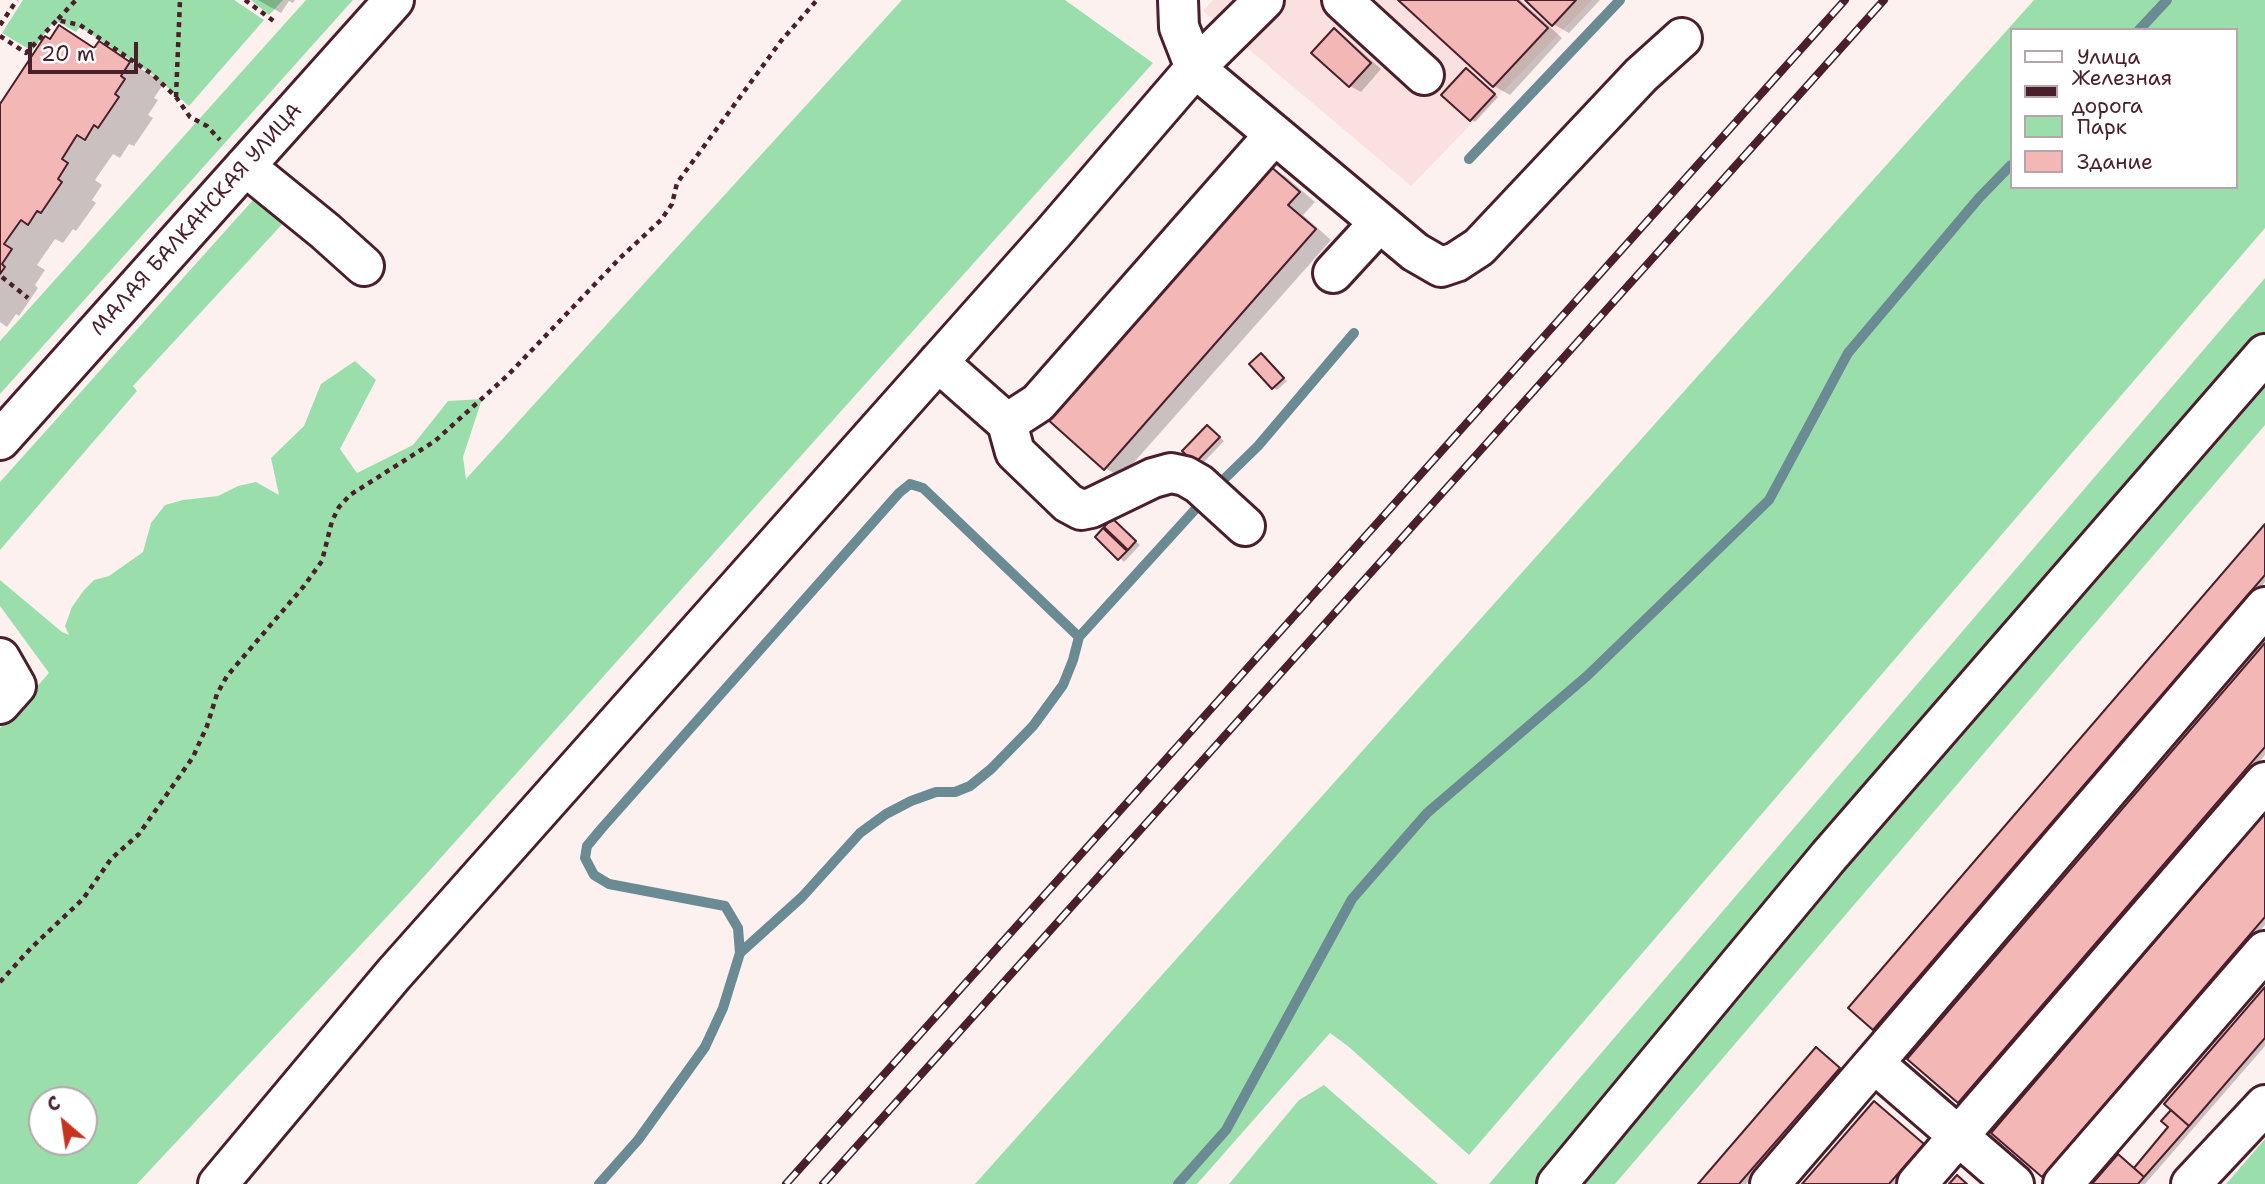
<!DOCTYPE html>
<meta charset="utf-8">
<style>
body{margin:0}
#map{position:relative;width:2265px;height:1184px;overflow:hidden;background:#fdf1f0;font-family:"Shantell Sans",sans-serif}
canvas{display:block}
.legend{position:absolute;left:2010px;top:28px;width:228px;height:161px;box-sizing:border-box;background:#fff;border:2px solid #b7a5aa;margin:0;padding:9px 12px;list-style:none;font-size:21px;color:#4a1f2b}
.legend li{display:flex;align-items:center;gap:14px;height:35px}
.legend b{width:35px;border:2px solid #b7a5aa}
.north{position:absolute;left:28px;top:1086px;width:70px;height:70px;box-sizing:border-box;background:#fff;border:2px solid #b7a5aa;border-radius:50%;rotate:331deg;font-size:19px;font-weight:700;line-height:28px;text-align:center;color:#4a1f2b}
.north::after{content:'';display:block;margin:auto;width:24px;height:32px;background:#c8321e;clip-path:polygon(50% 0,100% 100%,50% 72%,0 100%)}
.scale{position:absolute;left:28px;top:42px;width:110px;height:32px;box-sizing:border-box;border:4px solid #4a1f2b;border-top:0;padding-left:9px;font-size:21px;line-height:24px;white-space:nowrap;color:#4a1f2b;-webkit-text-stroke:5px #fff;paint-order:stroke}
</style>
<div id="map">
<canvas width="2265" height="1184"></canvas>
<ul class="legend">
<li><b style="height:9px;background:#fff"></b>Улица</li>
<li><b style="height:9px;background:#4a1f2b"></b>Железная дорога</li>
<li><b style="height:19px;background:#9adfab"></b>Парк</li>
<li><b style="height:19px;background:#f3b7b5"></b>Здание</li>
</ul>
<div class="north">С</div>
<div class="scale">20 m</div>
</div>
<script>
const ctx = document.querySelector('canvas').getContext('2d');
ctx.lineJoin = 'round';
function fillPath(path, color) {
  ctx.fillStyle = color;
  ctx.fill(path, 'evenodd');
}
function poly(rows) {
  const path = new Path2D();
  for (const r of rows) {
    path.moveTo(r[0], r[1]);
    for (let i = 2; i < r.length; i += 2) path.lineTo(r[i], r[i + 1]);
  }
  return path;
}
function stroke(path, color, width, dash) {
  ctx.strokeStyle = color;
  ctx.lineWidth = width;
  ctx.lineCap = dash ? 'butt' : 'round';
  ctx.setLineDash(dash || []);
  ctx.stroke(path);
}
function drawText(font, color, halo, rows, align = 'center') {
  ctx.font = font + ' "Shantell Sans",sans-serif';
  ctx.lineWidth = 5;
  ctx.setLineDash([]);
  ctx.textBaseline = 'middle';
  ctx.strokeStyle = halo;
  ctx.fillStyle = color;
  for (const [text, x, y, turn = 0] of rows) {
    ctx.save();
    ctx.translate(x, y);
    ctx.rotate((+turn || 0) * Math.PI / 180);
    ctx.textAlign = isNaN(turn) ? turn : align;
    if (halo) ctx.strokeText(text, 0, 0);
    ctx.fillText(text, 0, 0);
    ctx.restore();
  }
}
fillPath(poly([
 [1213,0,1592,0,1411,186,1203,11]
]), '#fae0de');
fillPath(poly([
 [23,0,234,0,264,20,189,106,152,74,80,27,76,32,55,20,32,51,2,33],
 [251,0,283,0,269,15],
 [306,0,353,0,0,394,0,341],
 [902,0,1065,0,1153,63,412,890,137,1184,0,1184,0,728,49,673,0,606,0,580,62,632,69,635,65,626,72,607,84,590,94,580,109,576,143,552,151,523,165,505,183,500,218,496,238,486,256,482,279,495,271,458,304,426,321,384,355,361,376,380,340,449,357,473,413,445,448,401,482,399,463,457,466,479],
 [42,1100,84,1100,84,1142,42,1142],
 [2034,0,2265,0,2265,228,1469,1155,1349,1047,1330,1033,1197,1184,975,1184],
 [2011,30,2235,30,2235,187,2011,187],
 [263,199,286,220,133,386,137,391,0,550,0,482,253,200],
 [2265,278,2265,425,1615,1184,1489,1184],
 [1324,1085,1438,1184,1229,1184,1299,1100],
 [2265,1139,2265,1184,2226,1184]
]), '#9adfab');
fillPath(poly([
 [258,0,295,0,293,3,289,1,281,13],
 [1401,0,1520,0,1562,38,1510,95,1494,86],
 [1527,0,1600,0,1569,33,1553,24],
 [60,27,96,48,99,43,164,83,154,98,158,100,148,115,153,118,134,146,129,144,120,158,113,154,95,180,102,185,92,200,96,203,76,231,73,229,63,243,55,239,37,265,45,270,35,285,38,288,19,316,16,314,7,327,0,322,0,107],
 [1334,30,1344,36,1381,69,1361,92,1350,86,1314,53],
 [1471,73,1498,97,1475,122,1471,119],
 [1269,167,1285,176,1315,202,1303,215,1331,240,1121,477,1105,468],
 [1266,358,1287,381,1277,390,1273,387],
 [1212,430,1224,441,1201,465,1196,462],
 [1113,520,1140,545,1124,562,1097,537],
 [2265,526,2265,582,1879,1031,1874,1028],
 [2265,645,2265,755,1964,1104,1959,1102,1909,1059],
 [2265,816,2265,925,2048,1178,2043,1176],
 [2265,989,2265,1046,2145,1184,2094,1184,2135,1169,2171,1127],
 [1821,1052,1843,1072,1746,1184,1700,1184],
 [1879,1106,1927,1148,1895,1184,1804,1184]
]), '#0003');
stroke(poly([
 [2139,30,2167,0],
 [1469,159,1620,0],
 [1218,485,1258,446,1354,333],
 [740,953,802,897,860,833,886,814,911,801,936,792,955,792,970,786,991,769,1033,726,1063,685,1073,660,1079,637,1201,503],
 [599,1184,638,1140,705,1047,723,1008,740,953,738,928,725,906,609,884,594,875,585,858,587,846,602,828,899,493,910,484,923,488,1079,637],
 [1178,1184,1226,1130,1352,899,1427,813,1587,676,1769,500,1848,353,1979,198,2011,165]
]), '#6a8a94', 10);
const building = poly([
 [1398,0,1517,0,1548,28,1493,87,1398,0],
 [1525,0,1576,0,1552,26,1525,0],
 [59,25,94,48,99,41,130,62,121,76,125,79,115,94,119,97,98,128,94,125,85,140,77,135,62,159,68,163,58,179,62,182,41,213,37,211,28,225,21,220,4,244,12,249,2,264,5,267,0,274,0,104,45,36,50,39,59,25],
 [1334,28,1371,63,1349,87,1311,53,1334,28],
 [1466,68,1495,94,1470,121,1441,95,1466,68],
 [1269,165,1300,192,1288,205,1316,229,1104,470,1046,418,1269,165],
 [1261,353,1284,378,1272,389,1249,364,1261,353],
 [1207,425,1220,437,1195,463,1182,451,1207,425],
 [1112,518,1136,541,1128,550,1104,527,1112,518],
 [2265,524,2265,575,1873,1030,1848,1008,2265,524],
 [1103,528,1127,551,1118,560,1095,537,1103,528],
 [2265,643,2265,747,1958,1103,1907,1059,2265,643],
 [2265,813,2265,917,2042,1177,1991,1133,2265,813],
 [2265,987,2265,1038,2189,1126,2164,1104,2265,987],
 [1816,1047,1840,1068,1739,1184,1698,1184,1816,1047],
 [1874,1101,1924,1144,1889,1184,1802,1184,1874,1101],
 [2171,1110,2189,1126,2144,1177,2134,1168,2168,1127,2161,1121,2171,1110],
 [2118,1154,2144,1177,2138,1184,2092,1184,2118,1154],
 [1957,1175,1967,1184,1949,1184,1957,1175]
]);
fillPath(building, '#f3b7b5');
stroke(building, '#4a1f2b', 2);
const minor = poly([
 [1178,0,1179,27,1195,68,1415,252,1441,267,1456,262,1479,247,1641,75,1682,38],
 [1342,0,1424,75],
 [245,166,325,231,364,266],
 [1333,273,1379,223],
 [938,362,1007,423,1015,452,1068,503,1081,510,1091,508,1153,478,1171,473,1185,476,1199,484,1245,526],
 [1007,423,1038,403,1274,135],
 [0,440,394,0],
 [0,658,16,686,0,704],
 [1874,1063,2265,607],
 [218,1184,393,975,1054,232,1195,68,1264,0],
 [1557,1184,1829,856,2265,354],
 [1770,1184,1874,1063,2014,1184],
 [1917,1184,2265,782],
 [2063,1184,2265,951],
 [2191,1184,2265,1105]
]);
stroke(minor, '#4a1f2b', 44);
stroke(poly([
 [245,0,275,22],
 [58,19,76,0],
 [0,25,17,0],
 [0,36,26,53,57,20,80,25,152,74,176,97,190,117,207,126,220,140],
 [176,97,180,0],
 [2,277,28,298],
 [0,982,31,948,83,899,111,859,139,834,193,757,207,726,217,694,227,676,304,586,322,561,332,521,339,507,350,495,435,441,508,375,620,258,661,220,672,204,677,183,781,41,817,0]
]), '#4a1f2b', 4.5, [5, 5]);
stroke(minor, '#fff', 38);
const rail = poly([
 [786,1184,1845,0],
 [823,1184,1884,0]
]);
stroke(rail, '#4a1f2b', 8);
stroke(rail, '#fff', 5, [16]);
drawText('21px', '#4a1f2b', '#fff', [
 ["МАЛАЯ БАЛКАНСКАЯ УЛИЦА",197,220,-48]
]);
</script>
